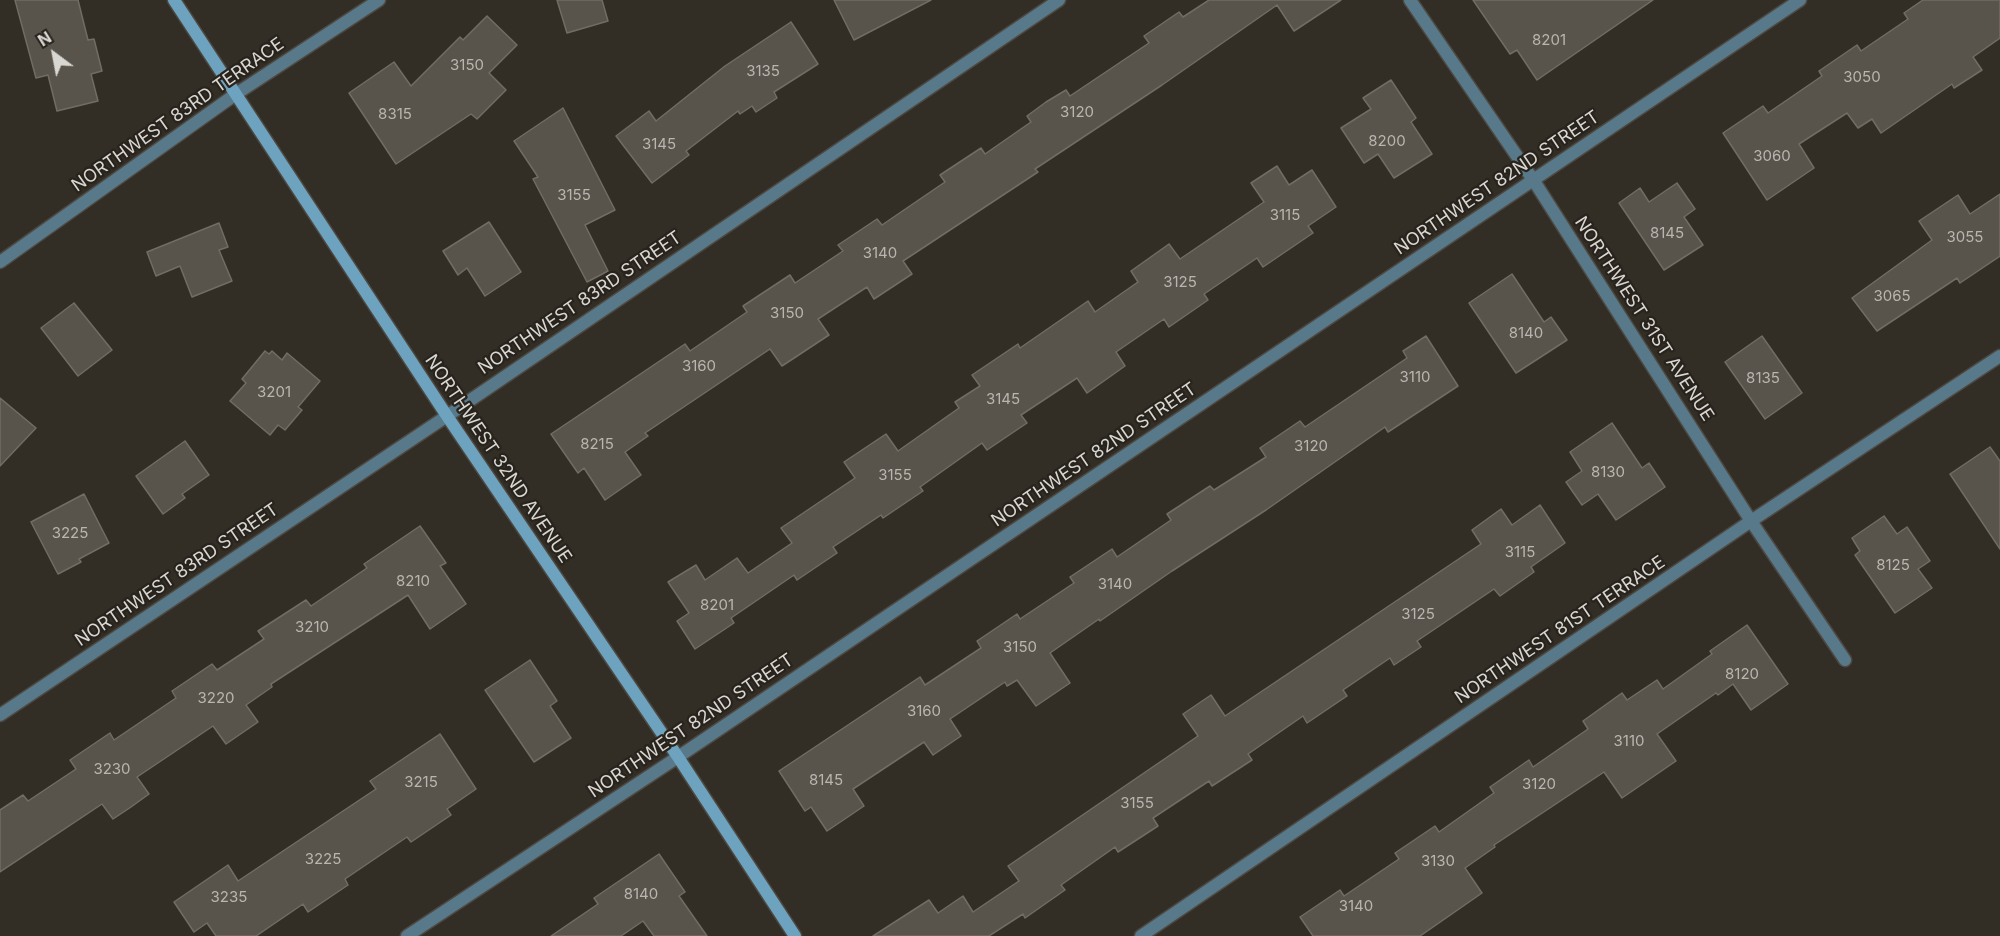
<!DOCTYPE html>
<style>
body{margin:0}
#map{position:relative;width:2000px;height:936px;overflow:hidden;background:#322e26;font-family:Inter,sans-serif}
canvas{display:block}
.north{position:absolute;left:24px;top:24px;width:60px;height:60px;-webkit-text-stroke:4px #28241d;paint-order:stroke;rotate:328deg;font-size:16px;font-weight:700;line-height:24px;text-align:center;color:#d9d7d2}
.north::after{content:'';display:block;margin:auto;width:21px;height:27px;background:#d9d7d2;clip-path:polygon(50% 0,100% 100%,50% 72%,0 100%)}
</style>
<div id="map">
<canvas width="2000" height="936"></canvas>
<div class="north">N</div>
</div>
<script>
const ctx = document.querySelector('canvas').getContext('2d');
ctx.lineJoin = 'round';
function fillPath(path, color) {
  ctx.fillStyle = color;
  ctx.fill(path, 'evenodd');
}
function poly(rows) {
  const path = new Path2D();
  for (const r of rows) {
    path.moveTo(r[0], r[1]);
    for (let i = 2; i < r.length; i += 2) path.lineTo(r[i], r[i + 1]);
  }
  return path;
}
function stroke(path, color, width, dash) {
  ctx.strokeStyle = color;
  ctx.lineWidth = width;
  ctx.lineCap = dash ? 'butt' : 'round';
  ctx.setLineDash(dash || []);
  ctx.stroke(path);
}
function drawText(font, color, halo, rows, align = 'center') {
  ctx.font = font + ' Inter,sans-serif';
  ctx.lineWidth = 4.5;
  ctx.setLineDash([]);
  ctx.textBaseline = 'middle';
  ctx.strokeStyle = halo;
  ctx.fillStyle = color;
  for (const [text, x, y, turn = 0] of rows) {
    ctx.save();
    ctx.translate(x, y);
    ctx.rotate((+turn || 0) * Math.PI / 180);
    ctx.textAlign = isNaN(turn) ? turn : align;
    if (halo) ctx.strokeText(text, 0, 0);
    ctx.fillText(text, 0, 0);
    ctx.restore();
  }
}
const building = poly([
 [15,0,78,0,88,40,94,39,102,71,91,74,98,101,57,111,48,75,36,78,15,0],
 [557,0,602,0,608,21,567,33,557,0],
 [834,0,931,0,854,40,834,0],
 [1209,0,1341,0,1294,31,1277,5,1162,85,1035,169,1038,172,903,261,912,274,874,299,867,287,818,319,829,335,782,366,770,349,645,433,648,436,625,452,641,475,605,500,584,468,578,473,551,434,685,344,690,351,747,312,743,306,790,275,795,283,843,251,838,245,877,219,882,225,945,182,940,175,981,148,985,154,1031,122,1027,116,1046,102,1066,90,1070,96,1149,43,1144,36,1179,12,1183,17,1209,0],
 [1473,0,1653,0,1537,80,1517,50,1510,54,1473,0],
 [1923,0,2000,0,2000,38,1973,57,1982,70,1954,88,1952,84,1881,133,1872,119,1858,128,1847,113,1799,144,1814,168,1767,200,1723,133,1763,106,1768,113,1822,76,1819,71,1857,45,1861,51,1908,19,1904,13,1923,0],
 [487,16,517,45,489,73,506,90,477,119,471,114,396,164,349,93,394,62,411,86,460,37,463,40,487,16],
 [791,22,818,64,774,92,777,98,756,112,752,106,740,114,738,111,686,151,689,155,652,183,616,136,649,111,656,121,725,66,791,22],
 [1391,80,1416,118,1411,122,1432,154,1394,178,1378,154,1364,163,1341,128,1371,109,1363,98,1391,80],
 [563,108,615,210,585,225,608,271,587,282,533,179,538,177,514,141,563,108],
 [1277,166,1289,185,1312,170,1336,207,1308,226,1313,233,1263,267,1257,258,1204,294,1208,300,1169,327,1164,319,1116,352,1125,366,1087,393,1077,378,1021,415,1027,423,987,450,982,443,920,487,923,491,883,518,881,515,833,547,837,553,797,580,794,575,731,618,734,623,695,649,677,621,689,613,668,582,696,565,705,580,737,558,748,573,792,543,781,528,855,478,844,462,886,434,898,451,959,408,955,402,980,386,972,375,1018,344,1020,348,1088,301,1095,312,1138,282,1131,271,1169,244,1180,259,1264,202,1251,183,1277,166],
 [1677,183,1695,209,1684,217,1703,245,1664,270,1619,203,1640,188,1649,202,1677,183],
 [2000,194,2000,256,1960,283,1957,278,1877,331,1852,298,1932,240,1919,221,1958,195,1970,214,2000,194],
 [489,222,521,272,485,296,467,268,458,275,443,251,489,222],
 [219,223,228,247,219,250,232,281,192,297,180,266,156,276,147,252,219,223],
 [1512,274,1544,322,1551,317,1567,340,1516,373,1469,303,1512,274],
 [74,303,112,350,78,376,41,328,74,303],
 [1426,336,1458,386,1388,432,1385,427,1266,510,1172,571,1100,621,1099,619,1050,653,1070,683,1036,706,1017,680,1007,686,1005,682,950,719,961,736,933,755,924,742,853,789,864,806,827,831,811,807,805,811,779,771,920,677,925,685,981,648,977,641,1017,614,1020,619,1074,583,1070,577,1112,549,1117,557,1171,520,1167,514,1210,486,1214,490,1266,457,1260,448,1300,421,1305,427,1407,358,1403,351,1426,336],
 [1762,336,1802,393,1765,419,1725,362,1762,336],
 [265,351,269,354,272,351,282,360,287,353,320,381,298,407,302,410,285,430,278,425,270,435,230,401,246,383,242,379,265,351],
 [0,398,36,428,0,466,0,398],
 [1612,423,1642,468,1649,463,1665,487,1616,520,1598,494,1582,505,1566,482,1582,471,1570,452,1612,423],
 [185,441,209,475,182,494,185,498,163,514,136,476,185,441],
 [1990,447,2000,461,2000,549,1950,474,1990,447],
 [84,494,109,543,79,559,81,562,58,574,31,522,84,494],
 [1540,505,1565,543,1531,567,1534,572,1500,596,1494,589,1417,641,1421,647,1394,665,1390,658,1343,690,1347,696,1307,723,1303,716,1248,754,1252,760,1212,786,1209,781,1153,818,1158,826,1118,852,1115,847,1061,885,1065,890,1025,918,1023,914,989,936,873,936,929,900,938,913,963,896,973,912,1019,881,1008,866,1198,736,1183,714,1211,695,1225,716,1481,544,1472,530,1501,509,1512,525,1540,505],
 [1884,516,1897,534,1907,527,1930,561,1918,569,1932,588,1895,613,1855,555,1860,551,1852,538,1884,516],
 [420,526,446,563,440,566,466,604,430,629,408,595,271,684,272,687,246,705,258,722,226,744,213,726,137,777,149,794,131,807,113,819,102,804,0,872,0,810,23,795,28,801,76,769,70,760,110,733,114,740,176,698,172,691,212,664,217,670,264,639,258,631,306,600,311,606,367,568,364,564,420,526],
 [1747,625,1788,684,1751,710,1733,684,1718,695,1716,693,1657,734,1676,761,1622,798,1604,772,1494,845,1495,847,1465,868,1482,893,1420,936,1313,936,1300,917,1340,890,1344,896,1399,859,1395,853,1435,826,1439,832,1494,793,1490,787,1529,760,1533,767,1588,729,1583,721,1622,693,1627,700,1657,680,1663,689,1712,654,1710,651,1747,625],
 [530,660,557,701,550,706,571,738,534,762,485,690,530,660],
 [440,734,476,789,447,809,451,815,411,842,407,837,345,879,348,885,308,912,303,904,256,936,216,936,207,923,194,932,174,902,228,865,238,881,376,789,370,781,440,734],
 [659,854,685,892,679,896,707,936,654,936,643,921,621,936,551,936,598,904,594,898,659,854]
]);
fillPath(building, '#58534b');
stroke(building, '#716c64', 1.5);
const minor = poly([
 [1410,0,1534,181,1751,521,1845,660],
 [0,262,236,94,379,0],
 [0,715,447,416,1059,0],
 [407,936,678,757,1800,0],
 [1141,936,1751,521,2000,356]
]);
const secondary = poly([
 [174,0,447,416,678,757,795,936]
]);
stroke(minor, '#4d4942', 15);
stroke(secondary, '#4d4942', 15);
stroke(minor, '#58798a', 12);
stroke(secondary, '#6da3be', 12);
drawText('15px', '#b9b6b0', null, [
 ["8201",1549,40],
 ["3150",467,65],
 ["3135",763,71],
 ["3050",1862,77],
 ["3120",1077,112],
 ["8315",395,114],
 ["8200",1387,141],
 ["3145",659,144],
 ["3060",1772,156],
 ["3155",574,195],
 ["3115",1285,215],
 ["8145",1667,233],
 ["3055",1965,237],
 ["3140",880,253],
 ["3125",1180,282],
 ["3065",1892,296],
 ["3150",787,313],
 ["8140",1526,333],
 ["3160",699,366],
 ["3110",1415,377],
 ["8135",1763,378],
 ["3201",274,392],
 ["3145",1003,399],
 ["8215",597,444],
 ["3120",1311,446],
 ["8130",1608,472],
 ["3155",895,475],
 ["3225",70,533],
 ["3115",1520,552],
 ["8125",1893,565],
 ["8210",413,581],
 ["3140",1115,584],
 ["8201",717,605],
 ["3125",1418,614],
 ["3210",312,627],
 ["3150",1020,647],
 ["8120",1742,674],
 ["3220",216,698],
 ["3160",924,711],
 ["3110",1629,741],
 ["3230",112,769],
 ["8145",826,780],
 ["3215",421,782],
 ["3120",1539,784],
 ["3155",1137,803],
 ["3225",323,859],
 ["3130",1438,861],
 ["8140",641,894],
 ["3235",229,897],
 ["3140",1356,906]
]);
drawText('18px', '#d9d7d2', '#28241d', [
 ["NORTHWEST 83RD TERRACE",178,115,-35],
 ["NORTHWEST 82ND STREET",1497,183,-34],
 ["NORTHWEST 83RD STREET",580,303,-34],
 ["NORTHWEST 31ST AVENUE",1644,319,57],
 ["NORTHWEST 82ND STREET",1094,455,-34],
 ["NORTHWEST 32ND AVENUE",498,459,56],
 ["NORTHWEST 83RD STREET",177,575,-34],
 ["NORTHWEST 81ST TERRACE",1560,630,-34],
 ["NORTHWEST 82ND STREET",691,726,-34]
]);
</script>
